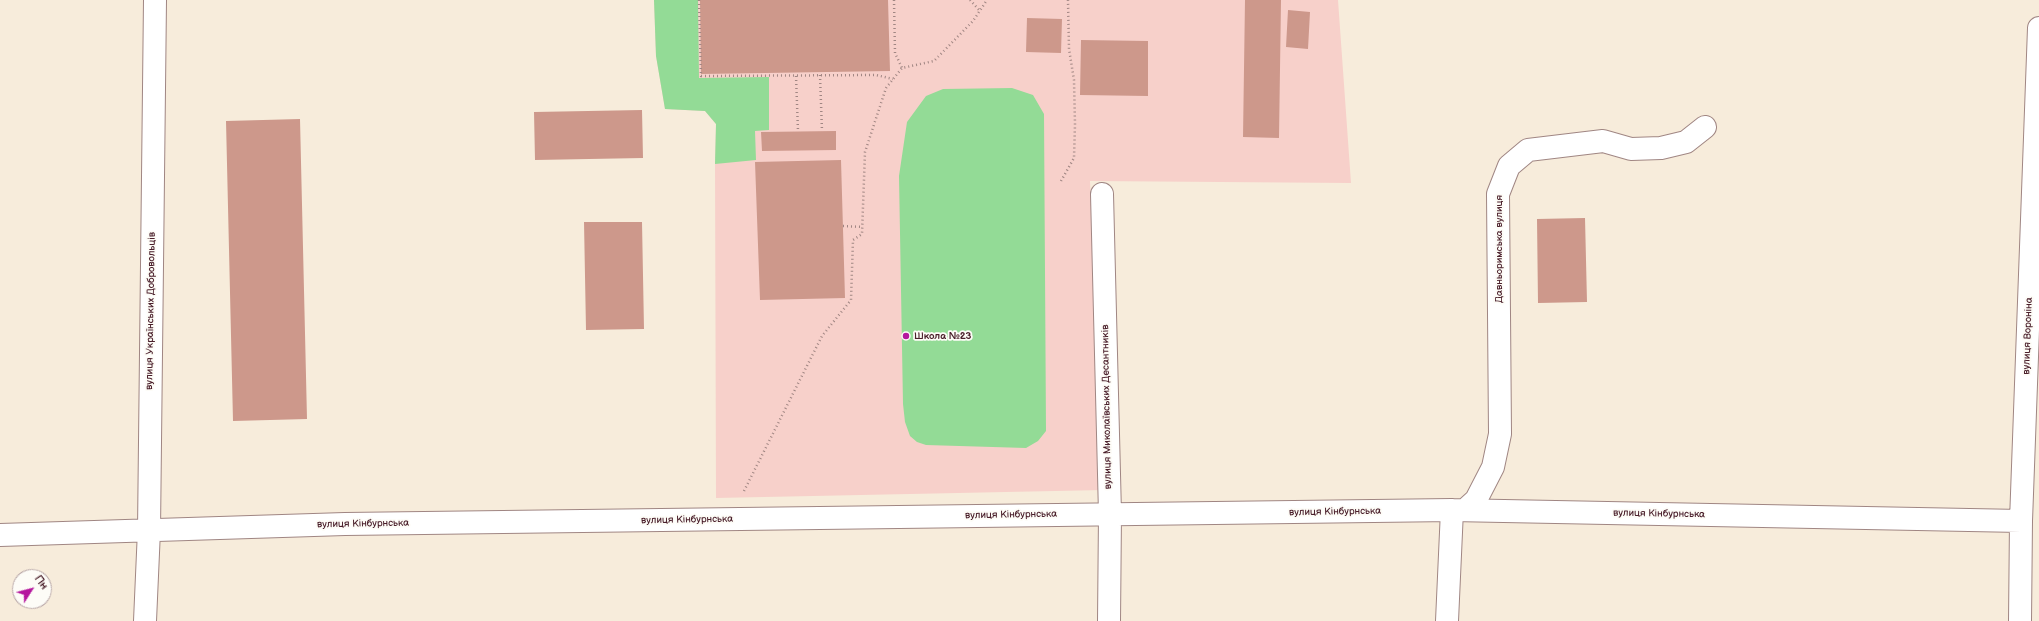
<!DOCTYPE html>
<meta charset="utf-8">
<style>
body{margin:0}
#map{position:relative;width:2039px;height:621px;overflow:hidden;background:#f7ecdb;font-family:"Balsamiq Sans",sans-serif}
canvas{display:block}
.north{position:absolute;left:12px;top:569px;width:40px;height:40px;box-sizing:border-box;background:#fdfcf7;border:1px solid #b5a4a5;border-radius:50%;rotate:54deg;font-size:11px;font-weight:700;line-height:16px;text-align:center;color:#4a1f2b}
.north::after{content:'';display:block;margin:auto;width:14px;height:18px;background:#b5179e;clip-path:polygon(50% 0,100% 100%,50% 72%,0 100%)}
</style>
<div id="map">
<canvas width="2039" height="621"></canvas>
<div class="north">Пн</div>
</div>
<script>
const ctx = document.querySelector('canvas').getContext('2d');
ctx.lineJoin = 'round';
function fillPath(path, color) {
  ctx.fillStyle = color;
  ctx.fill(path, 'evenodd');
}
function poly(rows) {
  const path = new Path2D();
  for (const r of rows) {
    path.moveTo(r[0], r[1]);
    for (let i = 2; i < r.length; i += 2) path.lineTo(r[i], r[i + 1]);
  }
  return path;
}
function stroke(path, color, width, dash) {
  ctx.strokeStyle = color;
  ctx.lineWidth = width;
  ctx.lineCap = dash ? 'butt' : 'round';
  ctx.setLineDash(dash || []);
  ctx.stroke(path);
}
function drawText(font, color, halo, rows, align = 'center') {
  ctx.font = font + ' "Balsamiq Sans",sans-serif';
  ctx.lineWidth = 3.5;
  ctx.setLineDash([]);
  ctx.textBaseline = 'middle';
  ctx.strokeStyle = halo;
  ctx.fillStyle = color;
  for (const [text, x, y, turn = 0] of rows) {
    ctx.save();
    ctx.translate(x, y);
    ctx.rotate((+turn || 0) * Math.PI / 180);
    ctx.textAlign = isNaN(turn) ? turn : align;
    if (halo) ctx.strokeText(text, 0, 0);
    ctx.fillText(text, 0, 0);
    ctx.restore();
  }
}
fillPath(poly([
 [654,0,1338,0,1351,183,1090,181,1103,490,716,498,715,164,716,124,705,111,665,109,656,56]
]), '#f7d0ca');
fillPath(poly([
 [654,0,698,0,699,78,769,77,769,130,755,131,756,160,715,164,716,124,705,111,665,109,656,56],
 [1012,88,1033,95,1044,114,1046,431,1038,441,1026,448,926,445,917,442,910,436,905,422,903,404,899,176,907,122,926,96,943,89]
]), '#93db96');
fillPath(poly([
 [700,0,888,0,890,71,701,74],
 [1245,0,1281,0,1279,138,1243,137],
 [1288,10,1310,12,1308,49,1286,47],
 [1027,18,1062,19,1061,53,1026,52],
 [1081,40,1148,41,1148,96,1080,95],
 [642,110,643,158,535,160,534,112],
 [300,119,307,419,233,421,226,121],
 [836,131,836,150,762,151,761,132],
 [841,160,845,298,760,300,755,162],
 [1585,218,1587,302,1538,303,1537,219],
 [584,222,642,222,644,329,586,330]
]), '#cd988b');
const minor = poly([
 [1102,194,1110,514,1109,621],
 [1465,510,1476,500,1493,467,1500,434,1498,194,1509,166,1528,150,1603,141,1631,149,1661,148,1686,142,1705,127],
 [0,535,345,524,1452,510,2021,521],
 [145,621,149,530,155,0],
 [1447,621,1452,510],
 [2020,621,2021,521,2039,28]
]);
stroke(minor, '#a08683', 24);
stroke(poly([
 [699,0,701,76,876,75,893,79],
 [894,0,895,53,902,68],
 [970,0,980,11],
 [820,75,822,131],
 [796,76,798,131],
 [1061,181,1074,158,1075,124,1074,80,1069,49,1068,0],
 [843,226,863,227],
 [744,491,822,336,851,300,853,240,862,234,865,152,886,88,902,68,934,61,973,21,987,0]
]), '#a08683', 2.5, [1, 3]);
stroke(minor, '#fff', 22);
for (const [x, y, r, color] of [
 [906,336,4,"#b5179e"]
]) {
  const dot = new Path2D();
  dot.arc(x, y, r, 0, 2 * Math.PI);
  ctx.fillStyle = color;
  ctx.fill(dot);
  stroke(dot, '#fdfcf7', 1.5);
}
drawText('10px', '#4a1f2b', '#fdfcf7', [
 ["Давньоримська вулиця",1499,249,-90],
 ["вулиця Українських Добровольців",151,311,-89],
 ["вулиця Вороніна",2028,336,-88],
 ["вулиця Миколаївських Десантників",1107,407,-91],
 ["вулиця Кінбурнська",1335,512,-1],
 ["вулиця Кінбурнська",1659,514,1],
 ["вулиця Кінбурнська",1011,515,-1],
 ["вулиця Кінбурнська",687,520,-1],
 ["вулиця Кінбурнська",363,524,-1]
]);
drawText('bold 10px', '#4a1f2b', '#fdfcf7', [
 ["Школа №23",914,336]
], 'left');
</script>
